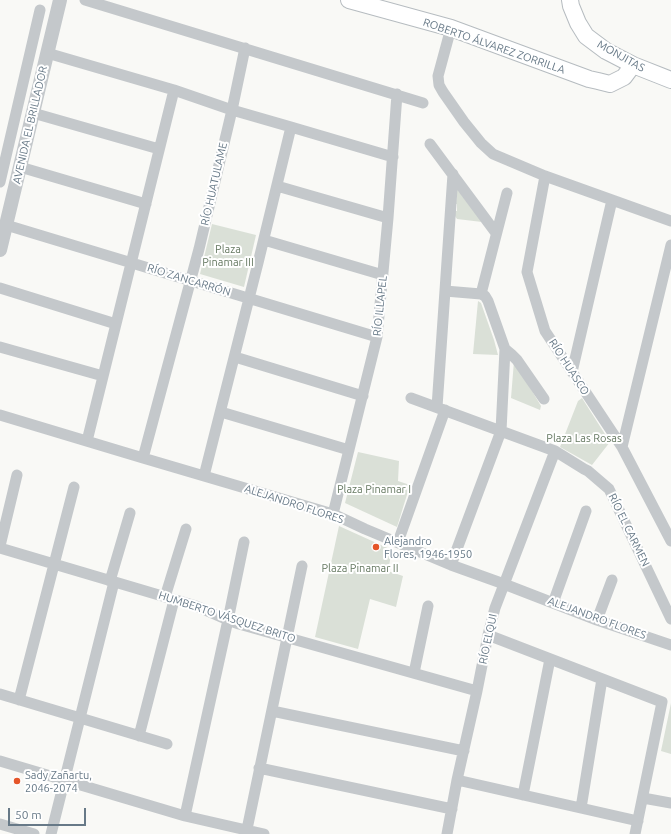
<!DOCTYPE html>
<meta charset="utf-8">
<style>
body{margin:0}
#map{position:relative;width:671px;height:834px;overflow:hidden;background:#f9f9f6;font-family:Ubuntu,sans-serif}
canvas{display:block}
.scale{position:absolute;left:8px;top:808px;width:78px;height:18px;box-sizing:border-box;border:2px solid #677987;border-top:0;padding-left:5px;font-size:12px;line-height:14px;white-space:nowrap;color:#677987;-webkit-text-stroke:3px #fff;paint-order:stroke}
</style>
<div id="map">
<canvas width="671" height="834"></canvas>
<div class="scale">50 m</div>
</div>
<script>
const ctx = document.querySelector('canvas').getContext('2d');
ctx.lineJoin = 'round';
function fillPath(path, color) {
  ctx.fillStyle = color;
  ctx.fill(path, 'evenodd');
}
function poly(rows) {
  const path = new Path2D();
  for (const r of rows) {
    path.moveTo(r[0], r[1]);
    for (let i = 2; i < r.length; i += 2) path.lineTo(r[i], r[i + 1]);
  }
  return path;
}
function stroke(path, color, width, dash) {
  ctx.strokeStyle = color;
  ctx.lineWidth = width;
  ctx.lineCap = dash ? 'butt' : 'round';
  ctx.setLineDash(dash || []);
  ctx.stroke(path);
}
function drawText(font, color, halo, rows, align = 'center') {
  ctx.font = font + ' Ubuntu,sans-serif';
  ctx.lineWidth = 4;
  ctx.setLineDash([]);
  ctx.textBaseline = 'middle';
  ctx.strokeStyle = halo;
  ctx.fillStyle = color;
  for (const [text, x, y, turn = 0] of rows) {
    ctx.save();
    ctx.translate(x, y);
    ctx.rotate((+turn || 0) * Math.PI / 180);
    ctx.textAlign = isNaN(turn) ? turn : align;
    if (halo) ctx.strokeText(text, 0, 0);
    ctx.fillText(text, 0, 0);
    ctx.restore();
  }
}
fillPath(poly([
 [457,189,482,222,457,219,455,216,455,211,457,211,457,204,456,204],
 [212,224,256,235,244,287,200,274],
 [478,301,481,303,494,340,498,355,473,354],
 [514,361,541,406,540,410,511,398],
 [582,398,610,442,592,465,560,447,578,401],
 [358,452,399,461,398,481,410,485,397,527,345,503],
 [339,526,392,550,388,571,403,576,396,607,370,599,358,649,315,637],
 [671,703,671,754,661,751]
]), '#dae0d7');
const secondary = poly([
 [349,0,451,28,589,79,598,81,610,84,624,77,633,65],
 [570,0,571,6,578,23,586,36,606,51,633,65,671,80]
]);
stroke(secondary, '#b6bcc0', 18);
stroke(poly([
 [85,0,423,103],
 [451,28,438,76,439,85,443,92,464,122,481,143,493,154,545,176,671,221],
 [47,53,174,90,232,110,291,127,393,157],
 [33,113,159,149],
 [430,144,496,233],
 [20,167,146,204],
 [545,176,527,272,545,331,622,447,671,541],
 [0,182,40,10],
 [277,186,388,218],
 [6,225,377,337],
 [264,240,383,275],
 [0,288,116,324],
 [445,291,481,294],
 [481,294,507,193],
 [0,347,103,376],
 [505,349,511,354,517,360,544,399],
 [235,357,363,396],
 [572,372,612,200],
 [411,398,555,451,584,469,588,471,609,489,671,619],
 [437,407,453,174],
 [221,412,349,450],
 [0,415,143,458,333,514,365,529,451,565,504,584,597,620,671,645],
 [87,441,174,90],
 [622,447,671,245],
 [143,458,199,249,232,110,245,48],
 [204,476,258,263,291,127],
 [333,514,377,337,388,218,397,94],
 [398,542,445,410],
 [0,546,17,475],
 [0,548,196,606,228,620,239,624,477,691],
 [451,565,501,431,505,349,488,301,485,296,481,294],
 [110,581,130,513],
 [165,597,186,529],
 [553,603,586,511],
 [597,620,612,580],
 [488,635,662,702,635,834],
 [414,673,428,606],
 [0,694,167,744],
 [19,700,74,487],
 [272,711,464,751],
 [139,736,174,600],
 [0,761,185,816,264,834],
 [259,768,452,809],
 [457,780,638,821],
 [523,795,550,659],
 [643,798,671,803],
 [581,808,602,679],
 [185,816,228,620,244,542],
 [0,824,34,834],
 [51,834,114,582],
 [246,834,302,566],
 [447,834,457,780,477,691,488,635,495,608,555,451]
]), '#c4c8cb', 11);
stroke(poly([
 [0,250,60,0]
]), '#c4c8cb', 14);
stroke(secondary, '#fff', 16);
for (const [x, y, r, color] of [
 [376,547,4,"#e55529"],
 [17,781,4,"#e55529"]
]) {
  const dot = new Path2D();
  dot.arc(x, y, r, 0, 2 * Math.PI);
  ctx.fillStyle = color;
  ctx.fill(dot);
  stroke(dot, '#fff', 1.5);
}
drawText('11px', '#677987', '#fff', [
 ["ROBERTO ÁLVAREZ ZORRILLA",494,46,19],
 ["MONJITAS",621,56,29],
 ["AVENIDA EL BRILLADOR",30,125,-77],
 ["RÍO HUATULAME",214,184,-77],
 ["RÍO ZANCARRÓN",189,280,17],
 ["RÍO ILLAPEL",380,306,-84],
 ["RÍO HUASCO",569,367,57],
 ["ALEJANDRO FLORES",294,504,18],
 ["RÍO EL CARMEN",629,530,64],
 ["HUMBERTO VÁSQUEZ BRITO",227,617,18],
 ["ALEJANDRO FLORES",597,618,20],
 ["RÍO ELQUI",488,639,-78]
]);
drawText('11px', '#667962', '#fff', [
 ["Plaza",228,249],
 ["Pinamar III",228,262],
 ["Plaza Las Rosas",584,438],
 ["Plaza Pinamar I",374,489],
 ["Plaza Pinamar II",360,568]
]);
drawText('11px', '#677987', '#fff', [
 ["Alejandro",384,541],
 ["Flores, 1946-1950",384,554],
 ["Sady Zañartu,",25,775],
 ["2046-2074",25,788]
], 'left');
</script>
